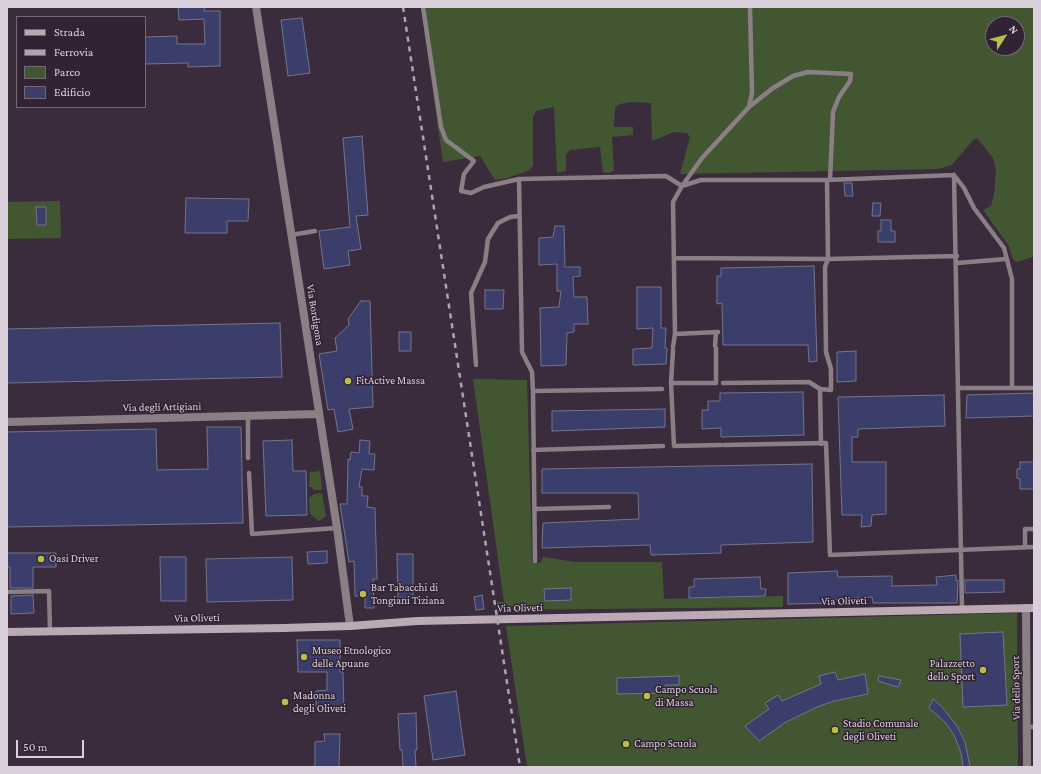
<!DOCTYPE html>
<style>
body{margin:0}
#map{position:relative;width:1041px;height:774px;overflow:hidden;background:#3b2c3d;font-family:"Crimson Pro",serif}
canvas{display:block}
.frame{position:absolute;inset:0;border:8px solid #dad0db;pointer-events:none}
.legend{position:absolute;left:16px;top:16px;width:130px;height:92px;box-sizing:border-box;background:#312333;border:1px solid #756876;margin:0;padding:5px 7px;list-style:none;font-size:12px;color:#dad0db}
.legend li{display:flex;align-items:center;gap:8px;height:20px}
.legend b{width:20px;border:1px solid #756876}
.north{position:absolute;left:985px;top:16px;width:40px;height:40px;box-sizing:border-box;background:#312333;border:1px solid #756876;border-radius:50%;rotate:54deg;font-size:11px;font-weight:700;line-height:16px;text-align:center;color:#dad0db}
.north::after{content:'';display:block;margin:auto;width:14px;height:18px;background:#bac045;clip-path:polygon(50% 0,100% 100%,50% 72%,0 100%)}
.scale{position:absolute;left:16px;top:740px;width:68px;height:18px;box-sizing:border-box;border:2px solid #dad0db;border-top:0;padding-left:5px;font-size:12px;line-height:14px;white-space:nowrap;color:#dad0db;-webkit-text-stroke:3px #312333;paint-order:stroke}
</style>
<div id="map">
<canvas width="1041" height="774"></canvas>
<div class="frame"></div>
<ul class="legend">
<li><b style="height:5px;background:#bbaab4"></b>Strada</li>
<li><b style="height:5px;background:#aea3b0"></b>Ferrovia</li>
<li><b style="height:11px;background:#425731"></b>Parco</li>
<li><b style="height:11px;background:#3b3d6b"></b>Edificio</li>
</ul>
<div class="north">N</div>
<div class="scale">50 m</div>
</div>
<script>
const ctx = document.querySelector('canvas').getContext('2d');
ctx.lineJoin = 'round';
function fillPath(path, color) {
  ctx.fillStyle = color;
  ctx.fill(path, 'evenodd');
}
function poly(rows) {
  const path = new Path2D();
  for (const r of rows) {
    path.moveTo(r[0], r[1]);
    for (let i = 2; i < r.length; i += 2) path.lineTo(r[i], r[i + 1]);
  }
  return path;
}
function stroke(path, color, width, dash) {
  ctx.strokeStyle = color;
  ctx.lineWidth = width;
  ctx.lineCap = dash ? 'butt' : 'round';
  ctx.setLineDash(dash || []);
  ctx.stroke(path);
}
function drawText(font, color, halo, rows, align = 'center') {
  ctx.font = font + ' "Crimson Pro",serif';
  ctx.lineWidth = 3;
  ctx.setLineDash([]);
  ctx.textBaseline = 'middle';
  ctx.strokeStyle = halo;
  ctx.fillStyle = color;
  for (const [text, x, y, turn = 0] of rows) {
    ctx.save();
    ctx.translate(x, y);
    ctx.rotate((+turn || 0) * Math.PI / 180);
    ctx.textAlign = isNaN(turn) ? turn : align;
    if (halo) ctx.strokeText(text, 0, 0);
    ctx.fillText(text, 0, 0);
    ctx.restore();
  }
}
fillPath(poly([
 [421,7,1034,7,1033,257,1016,262,1013,259,1009,246,983,210,991,206,994,194,996,169,993,158,977,138,973,140,952,165,938,169,680,174,690,137,687,133,674,132,652,141,651,103,632,102,620,104,615,107,614,127,633,127,633,135,612,137,614,171,608,173,603,172,600,147,570,150,566,155,566,171,557,173,554,107,536,111,533,117,533,166,528,171,507,178,495,180,480,156,443,162],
 [993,24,1017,24,1017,48,993,48],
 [60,201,61,238,7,239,7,202],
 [46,207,46,225,37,225,36,208],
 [473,379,527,380,532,562,541,563,543,557,575,562,662,562,664,599,783,596,783,607,498,610,497,602,504,602],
 [320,471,322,490,313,490,312,487,309,487,310,472],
 [322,493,326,516,319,521,310,514,309,498,314,494],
 [1017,613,1018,767,527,767,506,626]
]), '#425731');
const building = poly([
 [178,7,205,7,204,11,220,11,220,66,188,67,188,63,145,64,145,37,177,36,177,44,205,44,204,19,179,20,178,7],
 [302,18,310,73,288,76,281,20,302,18],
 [362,136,368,215,356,216,361,249,348,251,350,265,324,269,319,231,350,227,343,138,362,136],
 [844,183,852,183,853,196,845,196,844,183],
 [186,198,249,199,248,221,227,221,227,233,185,233,186,198],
 [873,203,881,203,880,216,872,216,873,203],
 [36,207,46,207,46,225,37,225,36,207],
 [881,220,891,220,891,231,895,231,895,242,878,242,878,231,881,231,881,220],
 [555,226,564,226,565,267,580,267,580,276,573,277,574,297,587,297,588,324,574,324,574,332,567,333,566,365,541,366,540,308,559,307,561,291,557,291,557,264,539,265,539,238,553,237,555,226],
 [814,266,817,361,809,362,808,345,723,345,722,303,717,304,717,276,721,276,721,268,814,266],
 [637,287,661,287,661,328,666,328,665,348,667,348,666,364,633,365,633,349,652,348,653,328,637,329,637,287],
 [485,290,504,290,503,309,485,309,485,290],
 [361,301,370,301,373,407,349,409,353,429,338,432,334,409,328,410,319,354,337,351,335,338,349,325,348,319,361,301],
 [280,323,282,377,7,383,7,329,280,323],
 [399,332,411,332,411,351,399,351,399,332],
 [856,351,856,381,837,382,837,352,856,351],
 [803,392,804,435,721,437,721,428,702,429,702,410,708,410,708,401,720,401,720,393,803,392],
 [1034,393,1034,416,966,418,967,395,1034,393],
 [944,395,945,426,858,429,858,437,852,437,852,462,886,462,886,514,872,515,871,526,861,527,862,515,842,515,838,397,944,395],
 [665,409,665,427,552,431,552,411,665,409],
 [207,427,241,427,243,523,7,527,7,432,156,429,157,470,208,469,207,427],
 [292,440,293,471,306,471,307,515,266,516,263,441,292,440],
 [360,440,370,441,369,454,375,454,374,470,362,469,359,487,362,487,362,496,368,496,367,507,375,508,377,579,373,579,374,608,365,608,365,596,355,596,354,561,349,562,340,504,347,504,348,459,350,460,351,452,359,453,360,440],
 [1020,462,1034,462,1034,489,1020,489,1020,479,1017,478,1017,469,1020,469,1020,462],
 [812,464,813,542,721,545,721,553,651,555,650,545,542,548,543,523,639,519,638,493,542,493,542,469,812,464],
 [327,551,327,563,308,564,307,552,327,551],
 [7,553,56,553,56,567,33,567,33,588,10,588,10,567,7,567,7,553],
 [397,554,413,554,413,598,398,598,397,554],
 [160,557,186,557,186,601,161,601,160,557],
 [292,557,293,600,207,602,206,559,292,557],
 [837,571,838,577,892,576,892,586,937,585,936,577,956,575,956,581,958,580,957,603,873,603,872,597,832,600,832,603,788,604,788,573,837,571],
 [760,577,761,589,766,589,765,596,689,598,689,587,694,587,694,579,760,577],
 [965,580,1004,580,1004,592,965,593,965,580],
 [571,588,571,600,545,601,544,589,571,588],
 [33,595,34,613,11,614,11,596,33,595],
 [482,595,484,609,476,610,474,597,482,595],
 [1003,632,1007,705,963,707,960,634,1003,632],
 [297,640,340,640,340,672,343,672,344,711,334,711,334,707,316,707,316,691,327,690,327,672,298,672,297,640],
 [835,672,838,680,865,674,868,694,834,701,817,707,786,722,759,741,745,726,769,709,765,703,778,695,782,701,821,684,819,676,835,672],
 [679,676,679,685,665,685,665,693,617,694,617,678,679,676],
 [879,676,901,680,898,687,878,681,879,676],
 [456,691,465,755,433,760,424,696,456,691],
 [933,699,943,708,957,726,965,742,970,767,963,767,961,753,954,735,945,722,929,708,933,699],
 [416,713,417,750,415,750,416,767,403,767,402,750,400,750,398,714,416,713],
 [324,734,340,734,339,767,315,767,315,742,325,741,324,734]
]);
fillPath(building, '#3b3d6b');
stroke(building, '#73758c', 1);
stroke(poly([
 [423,7,441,127,446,140,474,161,464,174,461,191,471,193,484,187,519,179],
 [749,107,752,93,750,7],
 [954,175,964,188,974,208,1004,248,1012,279,1012,388],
 [682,186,702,158,749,107,773,88,793,76,808,72,851,74,850,81,839,97,833,112,830,180],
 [682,186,701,180,827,180],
 [291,235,315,231],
 [674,258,828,259,827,180,954,175,962,609],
 [957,263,1006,259],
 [715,346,716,333],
 [673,347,675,334],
 [673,350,671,383,716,383,716,348],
 [476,365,471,293,485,262,488,239,498,223,510,217,519,216],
 [671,383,674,446,721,445],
 [723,383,809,382,820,389],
 [958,388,1034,388],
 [533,391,662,389],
 [821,444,820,389,831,390,831,369,826,352,825,267,828,259,957,256],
 [724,445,826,443,830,555,1034,547],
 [533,450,663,446],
 [248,458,248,416],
 [249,473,252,534,337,528],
 [535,509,609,507],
 [1025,547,1025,529,1034,529],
 [535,561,533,391,532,372,522,352,519,179,666,176,682,186,673,202,675,334,718,332],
 [7,592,49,591,50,631],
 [1027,727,1034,727]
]), '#8a7f85', 4.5);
stroke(poly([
 [256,7,337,528,350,626],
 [7,422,318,414],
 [1026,608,1027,767]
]), '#8a7f85', 8);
stroke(poly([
 [7,632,284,628,350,626,417,621,1034,608]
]), '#bbaab4', 8);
stroke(poly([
 [403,7,520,767]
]), '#aea3b0', 2.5, [5, 5]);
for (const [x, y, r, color] of [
 [348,381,4,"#bac045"],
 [41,559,4,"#bac045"],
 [363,594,4,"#bac045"],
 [304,657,4,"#bac045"],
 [983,670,4,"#bac045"],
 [647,696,4,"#bac045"],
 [285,702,4,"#bac045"],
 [835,730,4,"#bac045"],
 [626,744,4,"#bac045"]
]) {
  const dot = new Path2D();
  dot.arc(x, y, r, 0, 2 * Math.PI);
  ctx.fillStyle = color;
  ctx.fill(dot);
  stroke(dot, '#312333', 1.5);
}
drawText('11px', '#dad0db', '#312333', [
 ["Via Bordigona",315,315,81],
 ["Via degli Artigiani",162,407,-1],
 ["Via Oliveti",844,601,-1],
 ["Via Oliveti",520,608,-1],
 ["Via Oliveti",197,618,-1],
 ["Via dello Sport",1016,688,-91]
]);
drawText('11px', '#dad0db', '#312333', [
 ["FitActive Massa",356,381],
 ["Oasi Driver",49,559],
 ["Bar Tabacchi di",371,588],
 ["Tongiani Tiziana",371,601],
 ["Museo Etnologico",312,651],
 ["delle Apuane",312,664],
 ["Palazzetto",975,664,"right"],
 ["dello Sport",975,677,"right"],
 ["Campo Scuola",655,690],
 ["di Massa",655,703],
 ["Madonna",293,696],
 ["degli Oliveti",293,709],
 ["Stadio Comunale",843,724],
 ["degli Oliveti",843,737],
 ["Campo Scuola",634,744]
], 'left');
</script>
